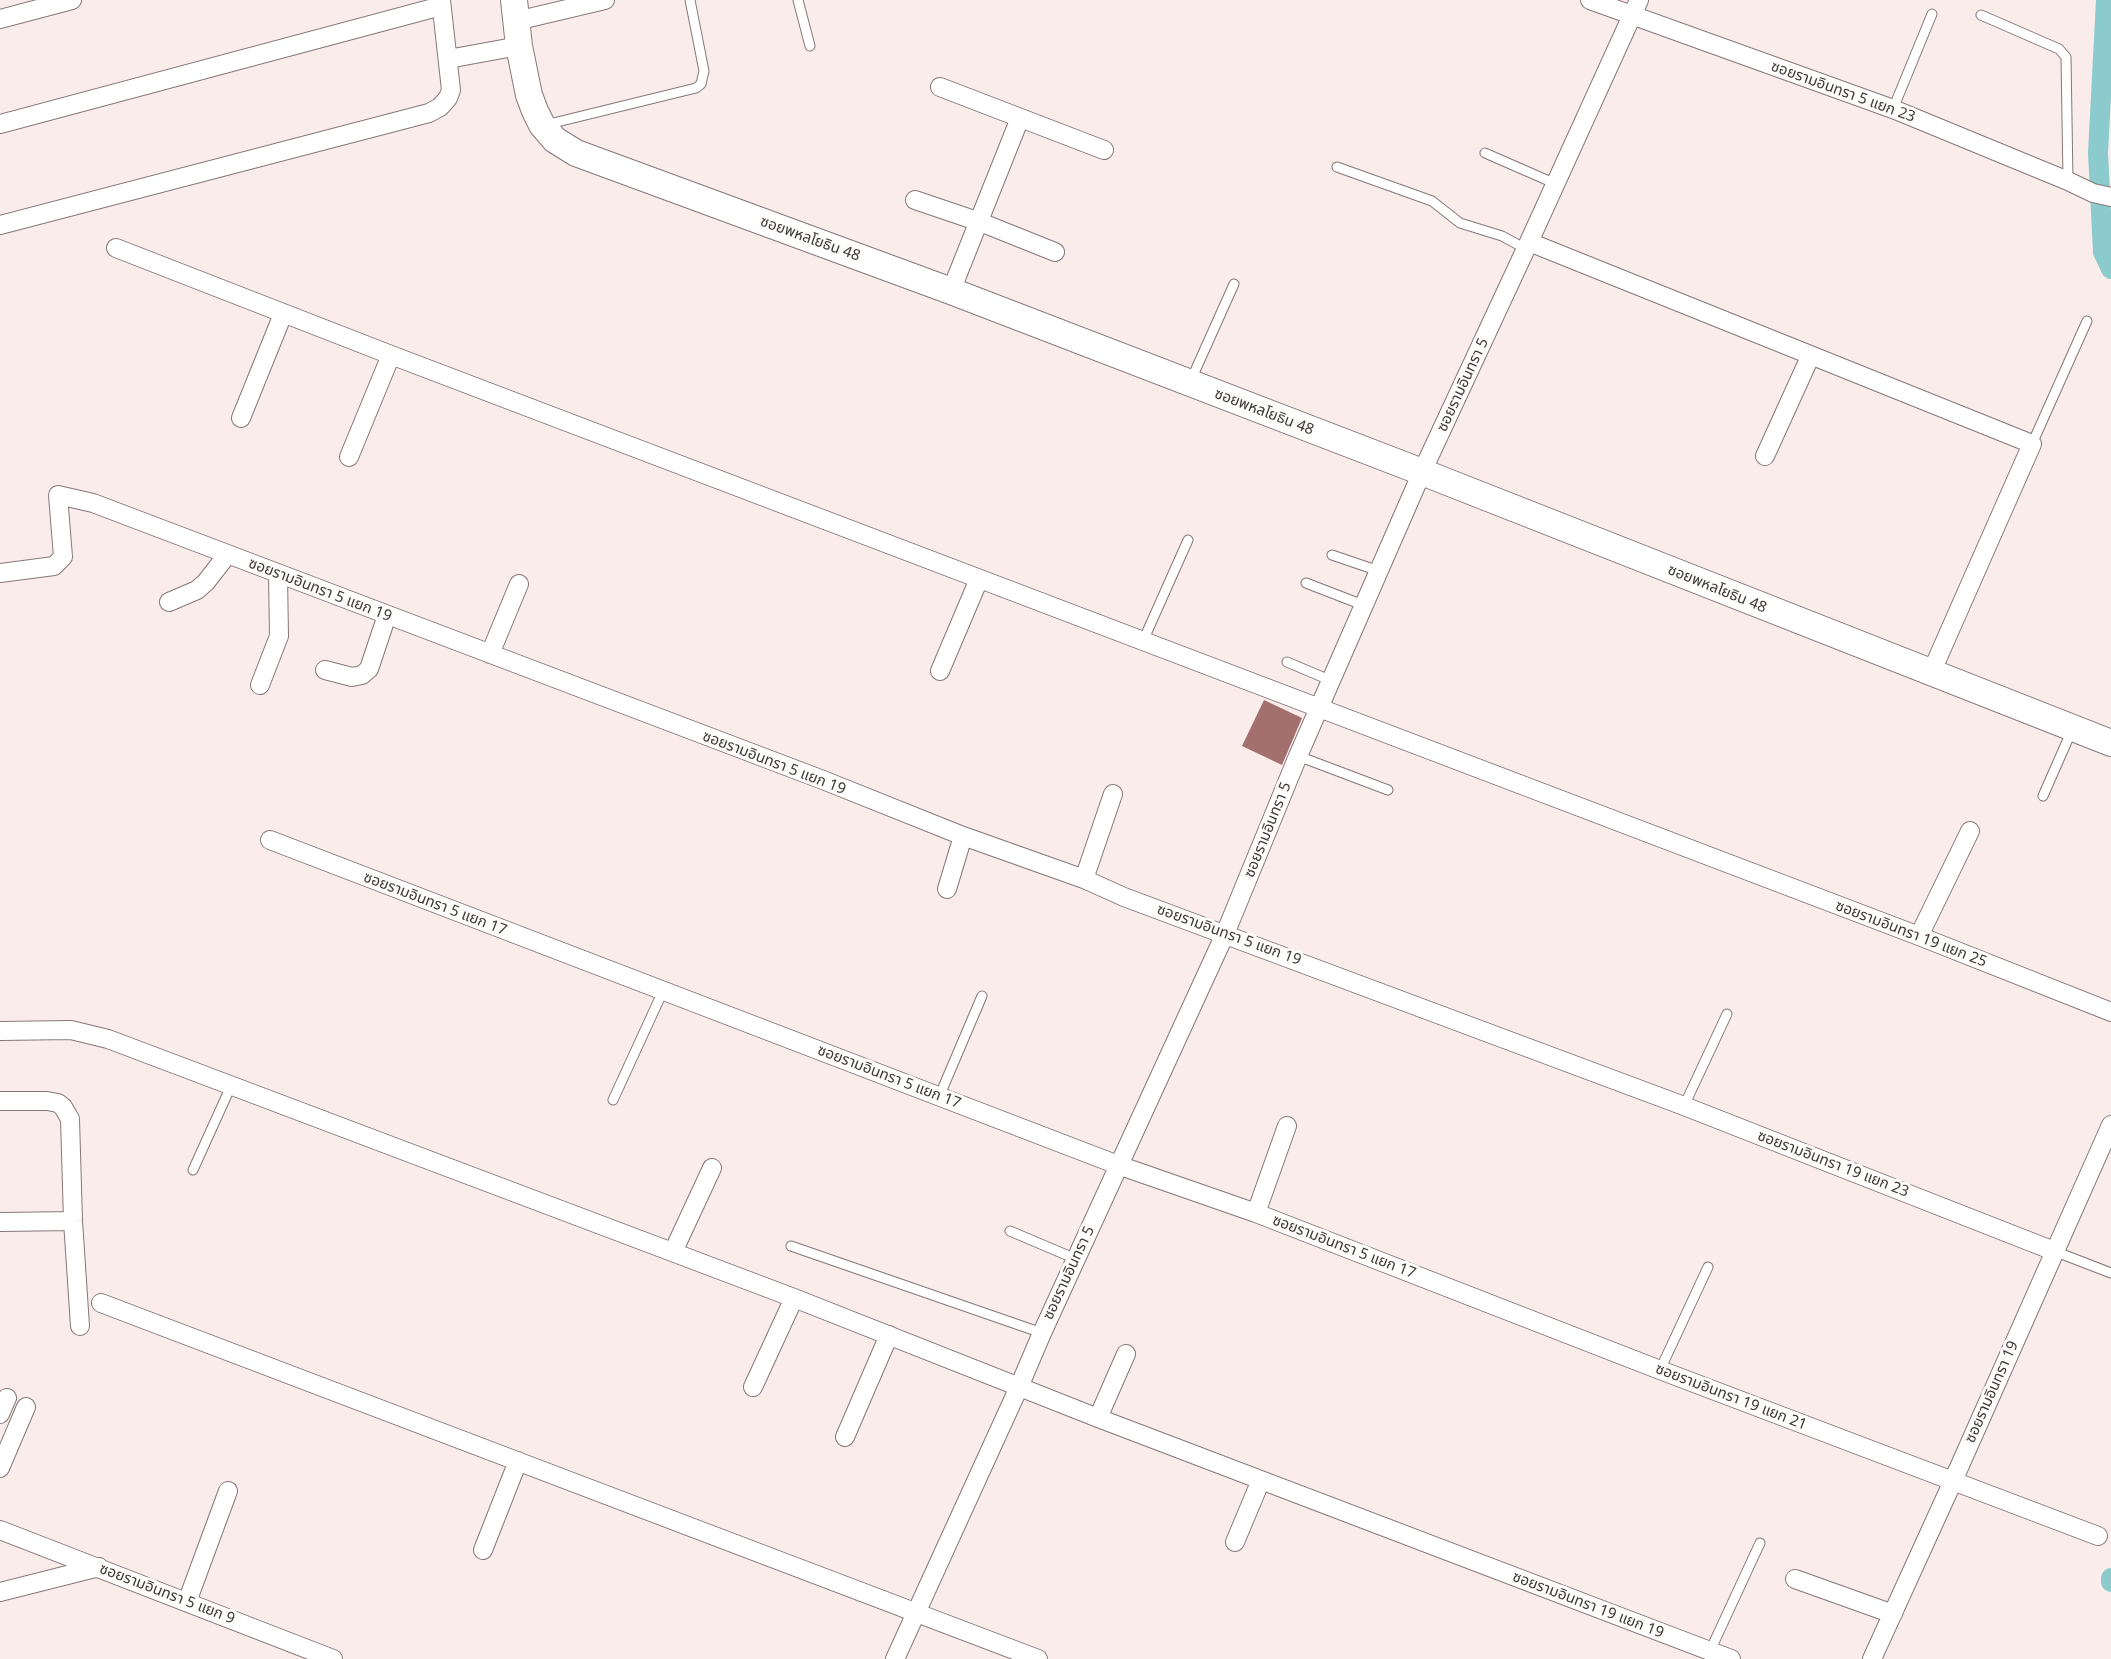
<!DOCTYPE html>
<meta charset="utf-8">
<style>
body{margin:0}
canvas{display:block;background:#faeceb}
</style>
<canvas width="2111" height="1659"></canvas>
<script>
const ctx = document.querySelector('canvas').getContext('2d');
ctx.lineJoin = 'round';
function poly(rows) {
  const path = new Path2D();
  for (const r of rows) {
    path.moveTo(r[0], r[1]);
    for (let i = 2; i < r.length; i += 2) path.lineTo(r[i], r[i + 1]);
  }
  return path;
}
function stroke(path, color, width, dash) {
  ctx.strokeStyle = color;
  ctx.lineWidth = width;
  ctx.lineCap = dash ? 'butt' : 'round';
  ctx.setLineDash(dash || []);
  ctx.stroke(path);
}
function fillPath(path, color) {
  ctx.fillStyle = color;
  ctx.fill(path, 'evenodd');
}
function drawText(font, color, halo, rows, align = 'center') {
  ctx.font = font + ' "Noto Sans","Noto Sans Thai",sans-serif';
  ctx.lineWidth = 6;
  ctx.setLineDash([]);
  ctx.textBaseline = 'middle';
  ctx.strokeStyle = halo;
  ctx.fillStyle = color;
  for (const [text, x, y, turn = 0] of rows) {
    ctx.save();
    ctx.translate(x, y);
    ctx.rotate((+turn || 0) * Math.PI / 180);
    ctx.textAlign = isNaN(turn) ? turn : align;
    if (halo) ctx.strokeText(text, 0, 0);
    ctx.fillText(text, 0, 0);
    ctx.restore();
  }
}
stroke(poly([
 [2106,0,2098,153,2103,252,2111,269],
 [2111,1578,2111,1582]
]), '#8bcbcd', 20);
fillPath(poly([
 [1264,700,1302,718,1282,765,1242,746]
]), '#a3706e');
const lane = poly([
 [798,0,810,46],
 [1981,15,2059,49,2066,57,2068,181],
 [1893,109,1932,14],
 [545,125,696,88,701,84,704,71,690,0],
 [1485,153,1556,184],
 [1337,167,1432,201,1460,223,1502,236,1526,249],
 [1191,380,1234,284],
 [2032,444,2087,321],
 [1332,555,1379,571],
 [1306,583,1363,605],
 [1143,641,1188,540],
 [1287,662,1332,681],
 [1298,756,1388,790],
 [2043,796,2072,730],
 [939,1097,982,996],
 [613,1100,663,991],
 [1684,1106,1727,1014],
 [193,1170,231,1086],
 [1010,1231,1076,1259],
 [791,1246,1042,1333],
 [2054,1251,2111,1273],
 [1660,1370,1708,1267],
 [1710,1651,1760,1543]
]);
const street = poly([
 [1590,0,1893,109,2068,181,2093,193,2111,197],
 [0,19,72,0],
 [516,21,605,0],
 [448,59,519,46],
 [940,87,1104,150],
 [0,124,441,6],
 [915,200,980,222,1055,252],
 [0,225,429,113,440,107,448,98,451,90,441,0],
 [1529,242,2032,444,1931,673],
 [116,248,391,355,1919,936,2111,1012],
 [951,291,1020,118],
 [241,418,283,314],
 [1765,456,1810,357],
 [349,457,391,355],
 [0,573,54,566,63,557,58,495,93,503,823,780,963,836,1084,879,1124,897,1684,1106,2054,1251],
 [169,602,197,590,206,582,227,555],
 [490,654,519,584],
 [325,670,352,677,362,675,369,669,387,615],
 [940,671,979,579],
 [260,685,279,636,278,575],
 [270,840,1118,1165,1256,1213,1660,1370,2098,1536],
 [1084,879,1113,794],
 [947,889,963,836],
 [1919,936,1970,831],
 [0,1031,71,1030,108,1039,794,1298,1098,1418,1731,1659],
 [0,1101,47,1101,58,1103,63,1107,70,1119,73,1221,80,1326],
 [1256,1213,1287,1126],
 [0,1222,73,1221],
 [673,1252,712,1168],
 [101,1303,1038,1659],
 [753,1387,794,1298],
 [0,1414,7,1398],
 [1098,1418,1126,1354],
 [845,1437,889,1335],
 [0,1468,26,1407],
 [0,1530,333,1659],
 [1235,1542,1261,1480],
 [483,1550,518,1461],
 [1795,1579,1893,1614],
 [0,1592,99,1567],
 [187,1602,228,1491],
 [895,1659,1019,1387,1042,1333,1225,934,1298,756,1422,472,1529,242,1639,0],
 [1872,1659,1953,1481,2111,1125]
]);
const secondary = poly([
 [514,0,519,46,529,95,535,111,542,125,555,140,576,153,951,291,1422,472,2111,743]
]);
stroke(lane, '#857878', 11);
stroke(street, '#857878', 20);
stroke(secondary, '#857878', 28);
stroke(lane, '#fff', 9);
stroke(street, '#fff', 18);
stroke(secondary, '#fff', 26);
drawText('15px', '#3e3938', '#fffcfc', [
 ["ซอยรามอินทรา 5 แยก 23",1843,92,20],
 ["ซอยพหลโยธิน 48",810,239,20],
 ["ซอยรามอินทรา 5",1463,385,-65],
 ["ซอยพหลโยธิน 48",1264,412,21],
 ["ซอยพหลโยธิน 48",1717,589,22],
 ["ซอยรามอินทรา 5 แยก 19",320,590,21],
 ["ซอยรามอินทรา 5 แยก 19",774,763,21],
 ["ซอยรามอินทรา 5",1268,830,-68],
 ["ซอยรามอินทรา 5 แยก 17",435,904,21],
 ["ซอยรามอินทรา 19 แยก 25",1911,934,21],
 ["ซอยรามอินทรา 5 แยก 19",1229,935,20],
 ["ซอยรามอินทรา 5 แยก 17",889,1077,21],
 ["ซอยรามอินทรา 19 แยก 23",1833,1164,21],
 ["ซอยรามอินทรา 5 แยก 17",1344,1247,21],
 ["ซอยรามอินทรา 5",1069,1273,-65],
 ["ซอยรามอินทรา 19",1992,1392,-66],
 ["ซอยรามอินทรา 19 แยก 21",1731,1397,21],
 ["ซอยรามอินทรา 5 แยก 9",167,1594,21],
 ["ซอยรามอินทรา 19 แยก 19",1588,1605,21]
]);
</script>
